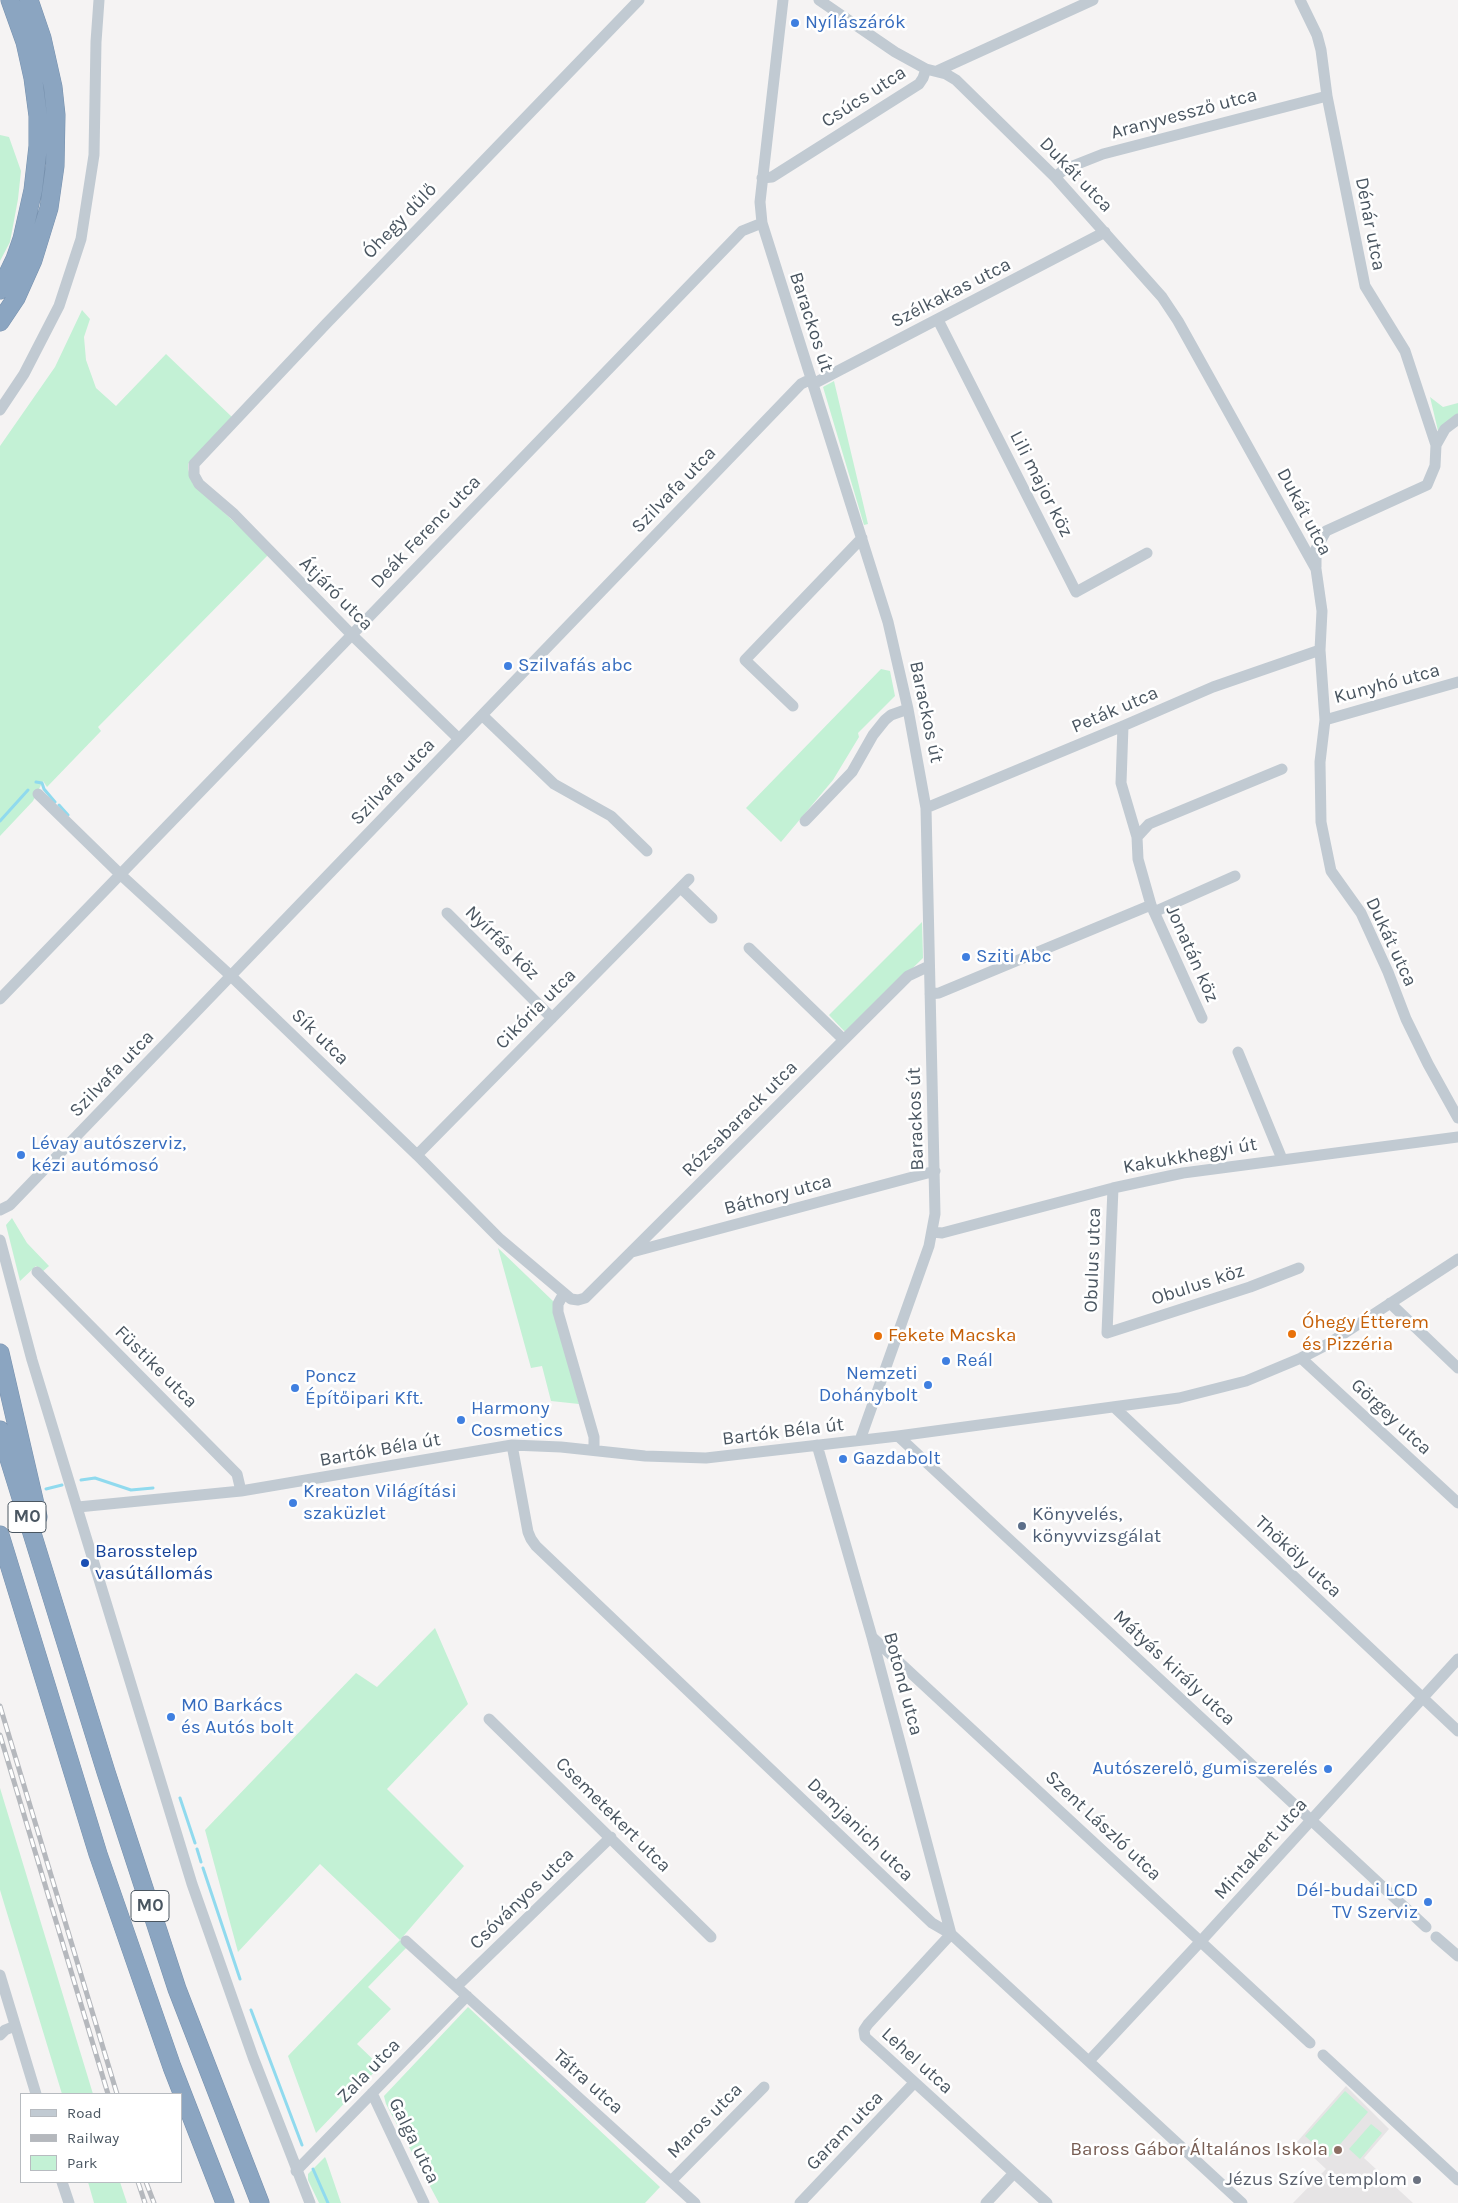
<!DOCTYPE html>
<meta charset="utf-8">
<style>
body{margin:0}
#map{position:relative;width:1458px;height:2203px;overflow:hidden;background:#f5f3f3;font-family:Karla,sans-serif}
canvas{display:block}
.legend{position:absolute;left:20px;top:2093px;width:162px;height:90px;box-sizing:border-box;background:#fff;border:1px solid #b7bbc0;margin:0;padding:6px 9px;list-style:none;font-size:15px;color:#4a5661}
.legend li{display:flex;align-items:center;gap:10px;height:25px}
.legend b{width:25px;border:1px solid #b7bbc0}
</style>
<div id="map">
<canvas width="1458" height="2203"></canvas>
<ul class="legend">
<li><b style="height:6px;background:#c1cad2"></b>Road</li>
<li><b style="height:6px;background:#b5b8bd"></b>Railway</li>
<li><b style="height:14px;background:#c3f1d5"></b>Park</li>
</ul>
</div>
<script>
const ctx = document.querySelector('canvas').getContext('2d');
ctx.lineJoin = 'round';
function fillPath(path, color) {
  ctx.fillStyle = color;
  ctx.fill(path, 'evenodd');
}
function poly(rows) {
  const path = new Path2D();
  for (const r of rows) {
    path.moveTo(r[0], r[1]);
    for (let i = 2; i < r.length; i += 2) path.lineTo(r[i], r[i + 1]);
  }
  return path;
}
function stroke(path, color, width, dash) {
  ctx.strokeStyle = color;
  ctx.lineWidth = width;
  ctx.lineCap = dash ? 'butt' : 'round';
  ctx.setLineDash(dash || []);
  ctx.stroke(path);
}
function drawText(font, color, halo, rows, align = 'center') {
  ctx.font = font + ' Karla,sans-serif';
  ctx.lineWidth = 5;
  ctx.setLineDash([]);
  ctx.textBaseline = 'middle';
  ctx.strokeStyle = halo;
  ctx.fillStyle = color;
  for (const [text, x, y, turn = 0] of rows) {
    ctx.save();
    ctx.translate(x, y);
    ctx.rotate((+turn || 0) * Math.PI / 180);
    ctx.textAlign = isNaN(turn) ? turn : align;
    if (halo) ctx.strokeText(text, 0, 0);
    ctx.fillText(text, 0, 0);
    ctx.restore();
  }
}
fillPath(poly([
 [1346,2086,1389,2129,1364,2158,1413,2203,1293,2203,1326,2169,1297,2142]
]), '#e6e4e5');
fillPath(poly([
 [0,135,9,137,21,171,18,199,10,242,0,261],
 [82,310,90,319,84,337,86,360,96,388,116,406,166,354,232,417,188,464,188,469,193,484,269,554,98,727,101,731,47,787,43,781,33,801,0,836,0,446,55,367],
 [834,381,868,524,864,525,823,387],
 [1430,397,1443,407,1458,403,1458,415,1439,435],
 [881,669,890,671,895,696,858,733,859,737,833,780,781,842,746,808],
 [922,922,923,958,846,1033,829,1015],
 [12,1218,27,1243,49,1266,42,1272,36,1266,20,1281,6,1225],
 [498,1248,554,1302,579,1404,551,1401,542,1366,531,1368],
 [435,1628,468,1704,387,1789,464,1866,400,1940,407,1947,368,1987,391,2009,357,2044,380,2066,316,2133,288,2056,400,1940,320,1864,238,1952,205,1830,356,1673,377,1687],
 [0,1788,93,2094,62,2094,0,1890],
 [468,2007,660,2187,645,2203,439,2203,386,2104,384,2096],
 [1345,2091,1368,2112,1329,2157,1305,2136],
 [1371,2124,1382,2133,1360,2159,1349,2149],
 [325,2157,326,2159,341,2203,319,2203,308,2180,308,2174],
 [88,2182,120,2182,127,2203,94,2203]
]), '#c3f1d5');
stroke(poly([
 [36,782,42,783,44,789,55,802],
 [59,805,68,815],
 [0,821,28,790],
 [81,1480,95,1478,131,1490,153,1488],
 [46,1489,62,1485],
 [180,1798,195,1843],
 [197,1849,201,1862],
 [203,1868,240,1979],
 [251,2010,302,2145],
 [313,2169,328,2203]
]), '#90daee', 3);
const highway = poly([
 [0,290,15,259,22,239,33,190,38,146,38,116,33,78,25,42,10,0],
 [0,322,16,298,33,260,49,208,55,166,56,115,53,87,42,38,29,0],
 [0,1353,38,1517],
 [0,1430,106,1772,177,1989,260,2203],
 [0,1535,98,1854,172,2067,225,2203]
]);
stroke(highway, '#7690ad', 19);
stroke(poly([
 [783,0,760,202,762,223,888,622,908,709,926,808,935,1214,929,1246,860,1440],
 [819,0,895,52,926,69,946,74,956,80,1055,177,1162,297,1178,321,1316,569,1322,611,1320,650,1325,720,1320,762,1321,822,1331,871,1361,913,1388,972,1406,1019,1428,1064,1458,1118],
 [1300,0,1317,35,1321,50,1327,96,1365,286,1405,351,1436,445],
 [937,71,1093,0],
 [1055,177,1065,169,1103,154,1327,96],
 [762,178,772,177,919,84,923,78,926,69],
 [938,320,1076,592,1147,553],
 [813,384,1105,232],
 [0,410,24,374,59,306,81,239,94,155,96,42,99,0],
 [1316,567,1316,549,1326,531,1427,485,1435,466,1436,445,1445,429,1458,419],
 [793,706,745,660,862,538],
 [482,715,554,784,611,816,647,851],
 [1325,720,1458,682],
 [1123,726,1121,783,1137,837,1138,859,1151,905,1202,1018],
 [459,739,352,635,234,514,199,484,194,475,194,464,326,324,639,0],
 [38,794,121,875,231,976,417,1155,500,1239,571,1299,578,1300,585,1298,908,976,929,966],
 [926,808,1123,726,1213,687,1320,650],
 [805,821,852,772,873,735,885,720,891,715,908,709],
 [1137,837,1149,824,1282,769],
 [681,888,712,918],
 [1154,912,1235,876],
 [447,913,552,1018],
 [749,948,844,1040],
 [930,994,939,993,1151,905],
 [0,999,742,231,762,223],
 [1238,1052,1282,1159],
 [417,1155,689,879],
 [1113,1188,1107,1333,1250,1287,1299,1268],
 [0,1210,10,1205,801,384,811,379],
 [933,1232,942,1233,1113,1188,1183,1173,1458,1137],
 [0,1240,32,1360,192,1884,253,2057,310,2203],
 [632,1252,935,1171],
 [37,1272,237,1474,241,1491],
 [564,1293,558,1304,558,1312,594,1437,594,1450],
 [1390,1303,1458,1368],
 [1301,1358,1458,1503],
 [1114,1407,1458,1731],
 [898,1436,1426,1927],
 [512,1445,528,1532,531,1539,536,1546,932,1923,951,1934,1242,2203],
 [817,1445,872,1637,951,1934],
 [78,1507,241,1491,512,1445,561,1447,645,1456,706,1458,898,1436,1179,1398,1246,1381,1301,1358,1328,1344,1458,1259],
 [872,1637,1310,2043],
 [489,1719,711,1937],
 [951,1934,868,2024,864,2030,865,2037,1047,2203],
 [1436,1937,1458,1956],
 [406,1941,695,2203],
 [0,1975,36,2094],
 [457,1986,611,1837],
 [0,2035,5,2030,15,2026],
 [1323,2055,1458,2180],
 [1089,2061,1201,1941,1458,1659],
 [372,2093,424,2203],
 [296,2171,467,1996],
 [671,2181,764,2087],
 [62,2182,69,2203],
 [800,2203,914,2083],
 [986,2203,1014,2173]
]), '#c1cad2', 11);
stroke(highway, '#8ba5c1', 18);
const rail = poly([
 [0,1706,117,2094],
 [0,1735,108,2094],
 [138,2182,145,2203],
 [146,2182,154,2203]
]);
stroke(rail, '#b5b8bd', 5);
stroke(rail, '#fff', 3, [9]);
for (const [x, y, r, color] of [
 [795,23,5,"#3f7fe0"],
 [508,666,5,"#3f7fe0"],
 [966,957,5,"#3f7fe0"],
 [21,1155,5,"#3f7fe0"],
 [1292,1334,5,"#e8710a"],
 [878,1336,5,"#e8710a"],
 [946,1361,5,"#3f7fe0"],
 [928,1385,5,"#3f7fe0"],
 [295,1388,5,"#3f7fe0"],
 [461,1420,5,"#3f7fe0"],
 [843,1459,5,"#3f7fe0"],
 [293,1503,5,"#3f7fe0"],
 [1022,1526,5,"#5c6f8a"],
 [85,1563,5,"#1a4fb4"],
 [171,1717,5,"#3f7fe0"],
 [1328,1769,5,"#3f7fe0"],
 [1428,1902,5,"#3f7fe0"],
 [1338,2150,5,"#8d6e63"],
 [1417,2180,5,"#6b7280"]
]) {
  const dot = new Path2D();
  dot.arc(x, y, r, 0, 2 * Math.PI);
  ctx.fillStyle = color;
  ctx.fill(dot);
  stroke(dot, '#fff', 2);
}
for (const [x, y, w] of [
 [27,1517,38],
 [150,1906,38]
]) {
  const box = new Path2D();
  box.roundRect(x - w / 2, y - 15.5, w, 31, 4);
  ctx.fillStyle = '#fff';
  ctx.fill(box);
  stroke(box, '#4a5661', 1);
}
drawText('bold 18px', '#4a5661', null, [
 ["M0",27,1517],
 ["M0",150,1906]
]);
drawText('19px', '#366cbe', '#fff', [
 ["Nyílászárók",805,23],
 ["Szilvafás abc",518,666],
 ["Sziti Abc",976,957],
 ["Lévay autószerviz,",31,1144],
 ["kézi autómosó",31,1166],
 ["Reál",956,1361],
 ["Nemzeti",918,1374,"right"],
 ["Dohánybolt",918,1396,"right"],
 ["Poncz",305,1377],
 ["Építőipari Kft.",305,1399],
 ["Harmony",471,1409],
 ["Cosmetics",471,1431],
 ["Gazdabolt",853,1459],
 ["Kreaton Világítási",303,1492],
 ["szaküzlet",303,1514],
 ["M0 Barkács",181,1706],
 ["és Autós bolt",181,1728],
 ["Autószerelő, gumiszerelés",1318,1769,"right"],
 ["Dél-budai LCD",1418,1891,"right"],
 ["TV Szerviz",1418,1913,"right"]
], 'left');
drawText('19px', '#4a5661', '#fff', [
 ["Csúcs utca",864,97,-33],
 ["Aranyvessző utca",1184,114,-15],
 ["Dukát utca",1076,175,46],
 ["Óhegy dűlő",400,221,-46],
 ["Dénár utca",1370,224,79],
 ["Szélkakas utca",951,293,-27],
 ["Barackos út",811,322,72],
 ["Lili major köz",1041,484,63],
 ["Szilvafa utca",674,490,-46],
 ["Dukát utca",1304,512,62],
 ["Deák Ferenc utca",426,532,-46],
 ["Átjáró utca",336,594,45],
 ["Kunyhó utca",1387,684,-15],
 ["Peták utca",1115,710,-23],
 ["Barackos út",926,712,78],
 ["Szilvafa utca",393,782,-46],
 ["Dukát utca",1391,942,65],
 ["Nyírfás köz",502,943,45],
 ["Jonatán köz",1192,954,66],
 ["Cikória utca",536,1009,-45],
 ["Sík utca",320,1037,44],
 ["Szilvafa utca",112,1074,-46],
 ["Rózsabarack utca",740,1119,-45],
 ["Barackos út",916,1119,-92],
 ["Kakukkhegyi út",1190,1156,-10],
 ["Báthory utca",778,1195,-15],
 ["Obulus utca",1093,1260,-88],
 ["Obulus köz",1198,1285,-18],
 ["Füstike utca",156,1367,45],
 ["Görgey utca",1391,1417,43],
 ["Bartók Béla út",783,1432,-7],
 ["Bartók Béla út",380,1450,-10],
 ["Thököly utca",1298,1557,43],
 ["Mátyás király utca",1174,1668,43],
 ["Botond utca",903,1684,75],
 ["Csemetekert utca",613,1815,45],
 ["Szent László utca",1103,1826,43],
 ["Damjanich utca",860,1830,44],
 ["Mintakert utca",1261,1849,-48],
 ["Csóványos utca",522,1899,-44],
 ["Lehel utca",917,2061,42],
 ["Zala utca",369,2071,-46],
 ["Tátra utca",588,2082,42],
 ["Maros utca",705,2121,-45],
 ["Garam utca",845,2131,-46],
 ["Galga utca",414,2141,64]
]);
drawText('19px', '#c56008', '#fff', [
 ["Óhegy Étterem",1302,1323],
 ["és Pizzéria",1302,1345],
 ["Fekete Macska",888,1336]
], 'left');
drawText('19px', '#4e5e75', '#fff', [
 ["Könyvelés,",1032,1515],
 ["könyvvizsgálat",1032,1537]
], 'left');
drawText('19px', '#164399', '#fff', [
 ["Barosstelep",95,1552],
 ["vasútállomás",95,1574]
], 'left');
drawText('19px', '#785e54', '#fff', [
 ["Baross Gábor Általános Iskola",1328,2150]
], 'right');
drawText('19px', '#5b616d', '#fff', [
 ["Jézus Szíve templom",1407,2180]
], 'right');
</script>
